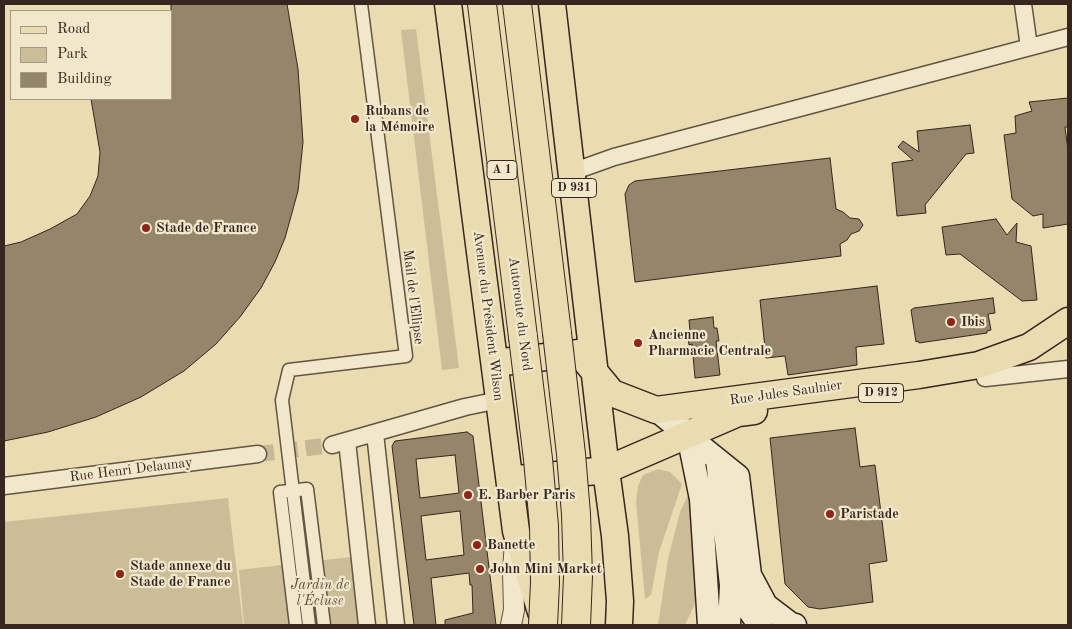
<!DOCTYPE html>
<meta charset="utf-8">
<style>
body{margin:0}
#map{position:relative;width:1072px;height:629px;overflow:hidden;background:#eadcb1;font-family:"Old Standard TT",serif}
canvas{display:block}
.frame{position:absolute;inset:0;border:5px solid #36261f;pointer-events:none}
.legend{position:absolute;left:10px;top:10px;width:162px;height:90px;box-sizing:border-box;background:#f1e8cc;border:1px solid #a69a87;margin:0;padding:6px 9px;list-style:none;font-size:15px;color:#36261f}
.legend li{display:flex;align-items:center;gap:10px;height:25px}
.legend b{width:25px;border:1px solid #a69a87}
</style>
<div id="map">
<canvas width="1072" height="629"></canvas>
<div class="frame"></div>
<ul class="legend">
<li><b style="height:6px;background:#eadcb1"></b>Road</li>
<li><b style="height:14px;background:#cbbd98"></b>Park</li>
<li><b style="height:14px;background:#94856b"></b>Building</li>
</ul>
</div>
<script>
const ctx = document.querySelector('canvas').getContext('2d');
ctx.lineJoin = 'round';
function fillPath(path, color) {
  ctx.fillStyle = color;
  ctx.fill(path, 'evenodd');
}
function poly(rows) {
  const path = new Path2D();
  for (const r of rows) {
    path.moveTo(r[0], r[1]);
    for (let i = 2; i < r.length; i += 2) path.lineTo(r[i], r[i + 1]);
  }
  return path;
}
function stroke(path, color, width, dash) {
  ctx.strokeStyle = color;
  ctx.lineWidth = width;
  ctx.lineCap = dash ? 'butt' : 'round';
  ctx.setLineDash(dash || []);
  ctx.stroke(path);
}
function drawText(font, color, halo, rows, align = 'center') {
  ctx.font = font + ' "Old Standard TT",serif';
  ctx.lineWidth = 4.5;
  ctx.setLineDash([]);
  ctx.textBaseline = 'middle';
  ctx.strokeStyle = halo;
  ctx.fillStyle = color;
  for (const [text, x, y, turn = 0] of rows) {
    ctx.save();
    ctx.translate(x, y);
    ctx.rotate((+turn || 0) * Math.PI / 180);
    ctx.textAlign = isNaN(turn) ? turn : align;
    if (halo) ctx.strokeText(text, 0, 0);
    ctx.fillText(text, 0, 0);
    ctx.restore();
  }
}
fillPath(poly([
 [416,29,459,368,442,370,401,30],
 [658,469,670,472,682,484,659,552,651,595,645,599,636,502,638,486,643,475],
 [689,493,700,572,694,606,685,625,658,625,668,559,680,512],
 [228,498,243,625,4,625,4,522],
 [351,557,360,625,244,625,239,570]
]), '#cbbd98');
const building = poly([
 [171,4,287,4,298,69,303,142,298,191,285,238,275,262,261,288,240,317,216,344,184,371,141,397,96,417,48,432,4,441,4,246,21,242,50,229,77,214,90,196,98,176,100,152,91,99,171,99,171,4],
 [1068,98,1068,127,1065,127,1068,150,1068,224,1043,228,1043,214,1033,216,1012,199,1004,135,1016,133,1015,116,1032,111,1029,102,1068,98],
 [970,125,974,153,966,154,925,205,926,213,897,216,892,163,913,160,898,147,903,141,919,152,917,131,970,125],
 [830,158,836,209,843,212,850,218,859,219,863,225,859,231,851,234,847,240,840,244,841,256,635,282,625,194,629,185,635,181,830,158],
 [996,219,1007,235,1017,223,1016,242,1031,246,1037,300,1022,301,960,254,946,255,942,227,996,219],
 [877,286,884,344,856,347,857,365,788,375,785,356,766,358,760,300,877,286],
 [993,298,995,313,988,314,991,330,987,331,987,333,919,343,918,341,916,342,911,310,914,308,993,298],
 [713,317,714,328,717,328,719,341,716,341,720,375,695,378,692,344,689,345,687,331,690,331,689,320,713,317],
 [855,428,860,467,875,465,887,561,869,564,873,602,820,609,808,607,785,584,770,438,855,428],
 [467,432,473,436,496,625,445,625,445,620,473,613,472,585,470,585,469,573,431,578,436,625,414,625,392,446,395,441,467,432],
 [455,455,459,493,420,498,416,459,455,455],
 [460,511,464,555,426,560,421,516,460,511]
]);
fillPath(building, '#94856b');
stroke(building, '#36261f', 1);
stroke(poly([
 [258,454,332,445]
]), '#c6b894', 16, [16, 8]);
const pedestrian = poly([
 [296,625,280,492,307,489,324,625],
 [309,625,282,400,289,370,406,356,361,4]
]);
const minor = poly([
 [1023,4,1029,47],
 [572,172,614,157,1068,37],
 [985,378,1068,369],
 [375,433,396,625],
 [347,441,367,625],
 [332,445,465,407,499,400],
 [4,486,258,454]
]);
const tertiary = poly([
 [511,625,514,610,513,572,515,541]
]);
const secondary = poly([
 [656,410,738,476,750,575,766,605,791,624,795,625],
 [687,430,701,499,709,625],
 [717,459,731,585,729,625],
 [731,585,755,619,761,625]
]);
const primary = poly([
 [448,4,516,531,541,612],
 [552,4,606,470,615,536,620,601,619,625],
 [503,362,579,353,612,393,656,410,919,375,979,365,1029,347,1068,321],
 [518,479,606,470,738,413,754,411]
]);
const motorway = poly([
 [482,4,523,337],
 [517,4,557,333]
]);
stroke(pedestrian, '#635444', 15);
stroke(minor, '#635444', 19);
stroke(tertiary, '#635444', 22);
stroke(secondary, '#36261f', 25);
stroke(primary, '#36261f', 29);
stroke(motorway, '#36261f', 30);
stroke(pedestrian, '#f1e8cc', 12);
stroke(minor, '#f1e8cc', 16);
stroke(tertiary, '#f1e8cc', 20);
stroke(secondary, '#f1e8cc', 22);
stroke(primary, '#eadcb1', 26);
stroke(motorway, '#eadcb1', 28);
const motorwayBridge = poly([
 [557,333,571,454,576,514,578,576,576,625],
 [523,337,538,459,544,526,545,583,543,625]
]);
stroke(motorwayBridge, '#36261f', 30, []);
stroke(motorwayBridge, '#eadcb1', 28);
for (const [x, y, r, color] of [
 [355,119,5,"#8f2418"],
 [146,228,5,"#8f2418"],
 [951,322,5,"#8f2418"],
 [638,343,5,"#8f2418"],
 [468,495,5,"#8f2418"],
 [830,514,5,"#8f2418"],
 [477,545,5,"#8f2418"],
 [480,569,5,"#8f2418"],
 [120,574,5,"#8f2418"]
]) {
  const dot = new Path2D();
  dot.arc(x, y, r, 0, 2 * Math.PI);
  ctx.fillStyle = color;
  ctx.fill(dot);
  stroke(dot, '#f1e8cc', 2);
}
for (const [x, y, w] of [
 [502,170,30],
 [574,188,45],
 [881,393,45]
]) {
  const box = new Path2D();
  box.roundRect(x - w / 2, y - 9.5, w, 19, 4);
  ctx.fillStyle = '#f1e8cc';
  ctx.fill(box);
  stroke(box, '#36261f', 1);
}
drawText('bold 12px', '#36261f', null, [
 ["A 1",502,170],
 ["D 931",574,188],
 ["D 912",881,393]
]);
drawText('bold 14px', '#36261f', '#f1e8cc', [
 ["Rubans de",365,111],
 ["la Mémoire",365,127],
 ["Stade de France",156,228],
 ["Ibis",961,322],
 ["Ancienne",648,335],
 ["Pharmacie Centrale",648,351],
 ["E. Barber Paris",478,495],
 ["Paristade",840,514],
 ["Banette",487,545],
 ["Stade annexe du",130,566],
 ["Stade de France",130,582],
 ["John Mini Market",490,569]
], 'left');
drawText('14px', '#36261f', '#f1e8cc', [
 ["Mail de l'Ellipse",413,297,83],
 ["Autoroute du Nord",520,314,83],
 ["Avenue du Président Wilson",488,316,83],
 ["Rue Jules Saulnier",786,393,-8],
 ["Rue Henri Delaunay",131,470,-7]
]);
drawText('italic 14px', '#5b4c3d', '#f1e8cc', [
 ["Jardin de",320,585],
 ["l'Écluse",320,601]
]);
</script>
